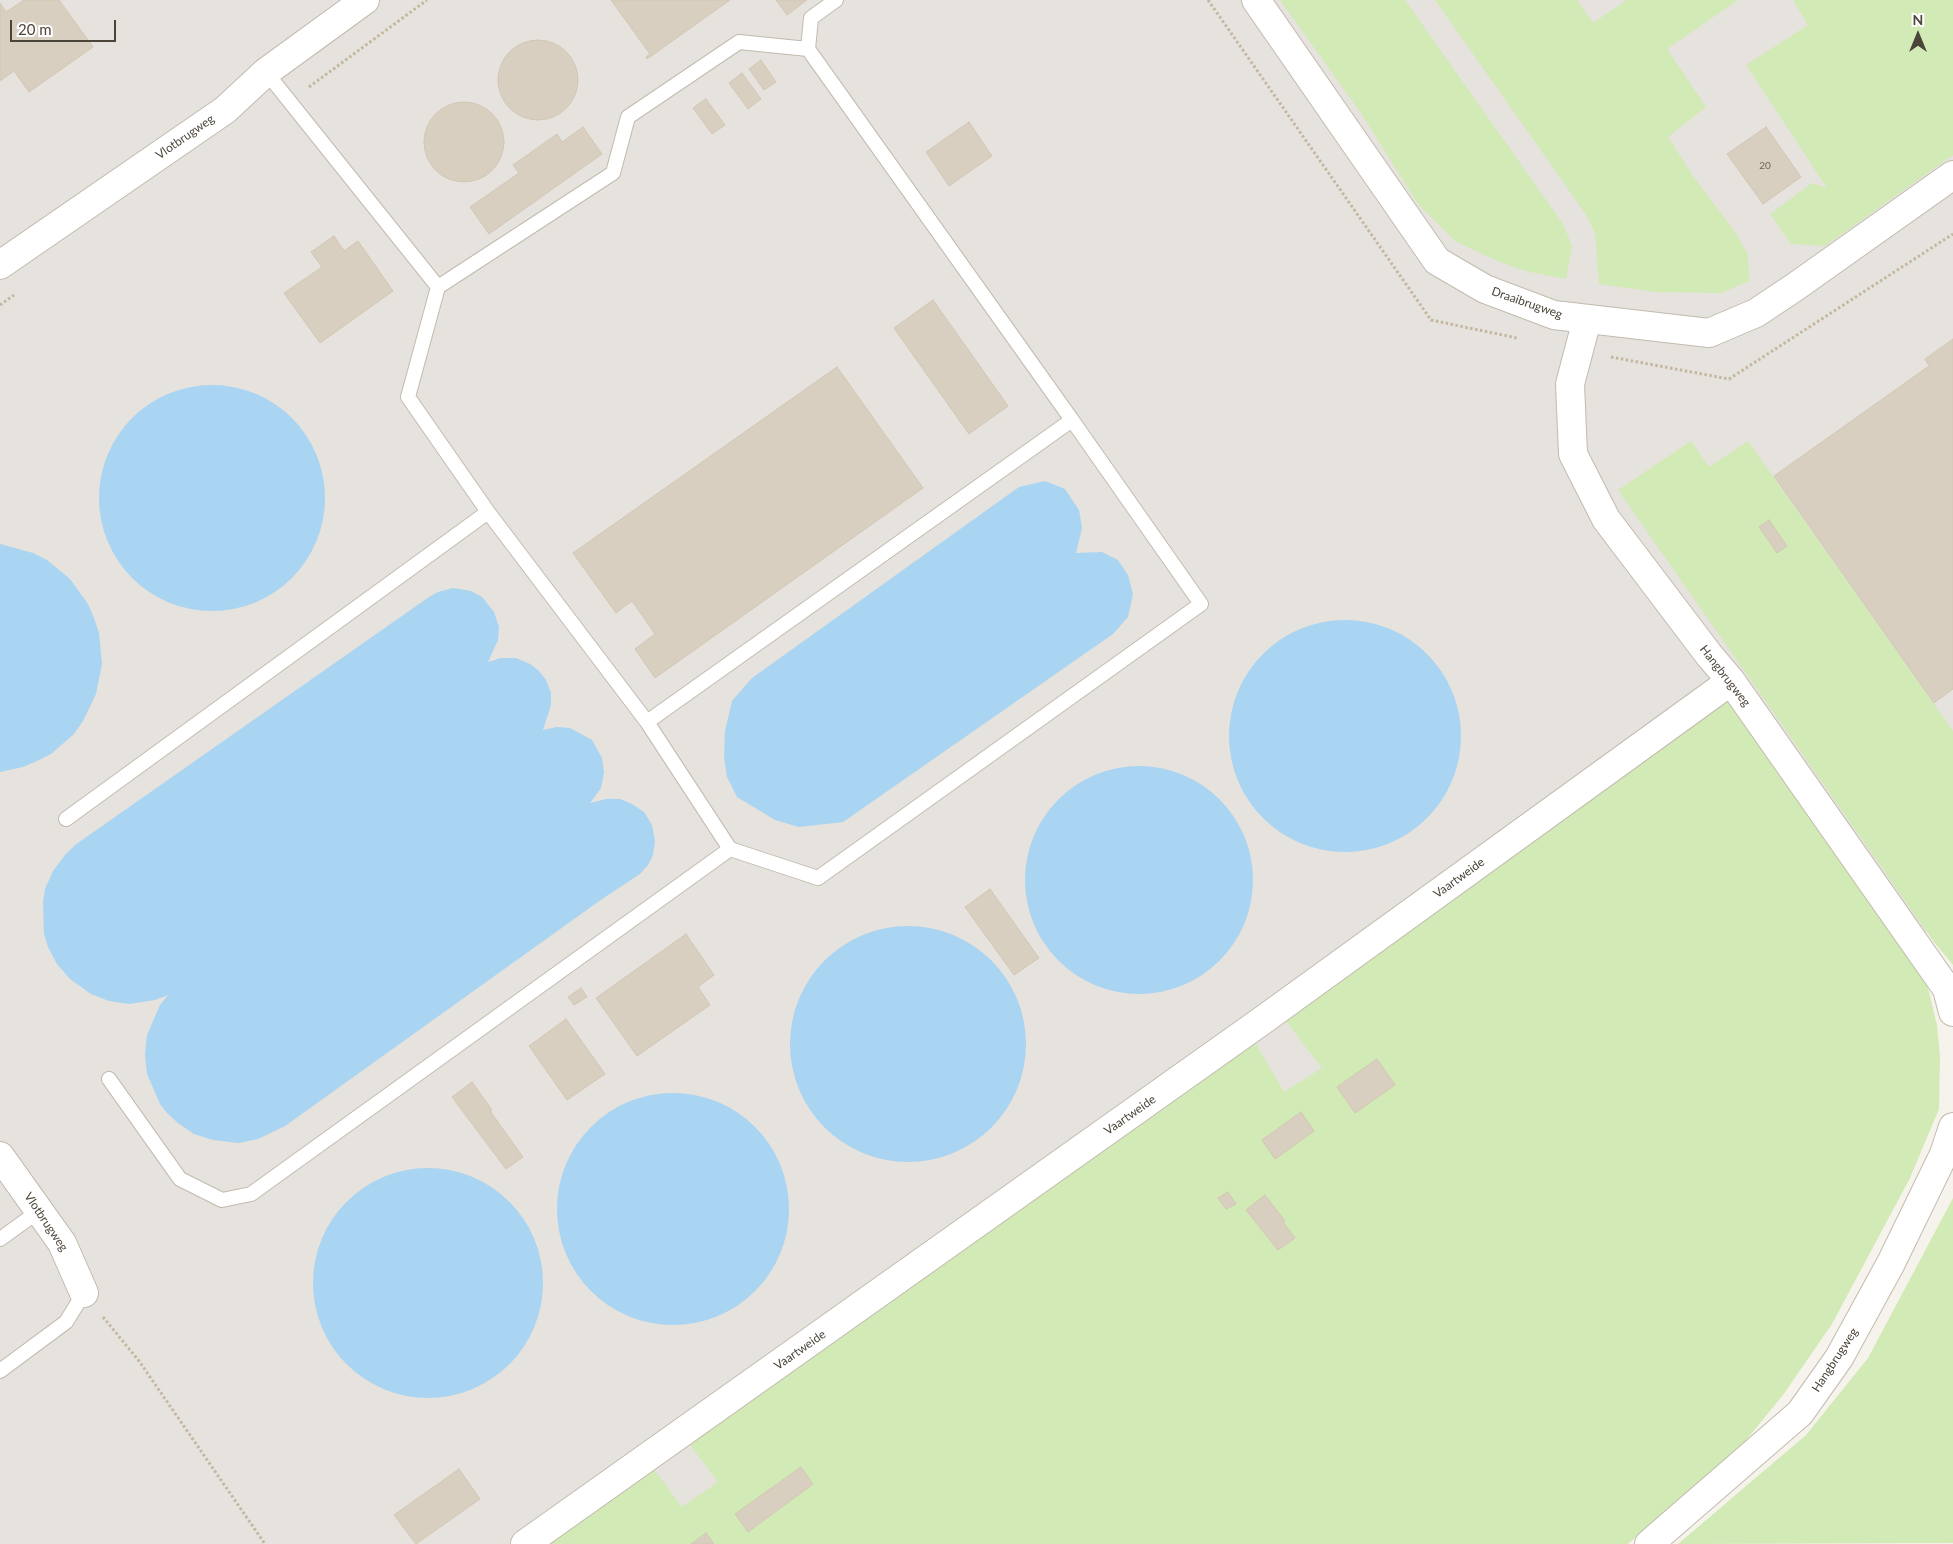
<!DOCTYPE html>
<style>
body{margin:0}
#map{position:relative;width:1953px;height:1544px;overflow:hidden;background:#f6f3ec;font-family:Lato,sans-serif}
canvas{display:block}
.north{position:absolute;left:1893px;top:10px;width:50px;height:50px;-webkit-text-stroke:4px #fff;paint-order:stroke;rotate:0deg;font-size:14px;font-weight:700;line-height:20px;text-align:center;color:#4b4439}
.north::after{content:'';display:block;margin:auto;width:18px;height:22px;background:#4b4439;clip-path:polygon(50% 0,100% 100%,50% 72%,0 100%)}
.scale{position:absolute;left:10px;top:20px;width:106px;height:22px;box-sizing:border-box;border:2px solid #4b4439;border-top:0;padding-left:6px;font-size:15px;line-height:18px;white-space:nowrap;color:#4b4439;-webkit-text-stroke:4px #fff;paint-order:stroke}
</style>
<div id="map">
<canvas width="1953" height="1544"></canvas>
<div class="north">N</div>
<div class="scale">20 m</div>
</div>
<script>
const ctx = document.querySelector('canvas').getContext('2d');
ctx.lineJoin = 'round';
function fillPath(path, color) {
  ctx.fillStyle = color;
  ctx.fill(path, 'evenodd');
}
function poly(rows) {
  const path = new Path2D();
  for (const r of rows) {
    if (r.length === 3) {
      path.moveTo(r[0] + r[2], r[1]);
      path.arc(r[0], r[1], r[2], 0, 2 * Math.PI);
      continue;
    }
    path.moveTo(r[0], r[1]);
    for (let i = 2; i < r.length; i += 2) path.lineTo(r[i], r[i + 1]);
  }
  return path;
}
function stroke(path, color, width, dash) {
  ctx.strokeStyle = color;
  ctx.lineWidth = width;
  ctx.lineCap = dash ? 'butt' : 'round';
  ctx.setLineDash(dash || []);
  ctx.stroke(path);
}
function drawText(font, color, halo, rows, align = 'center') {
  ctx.font = font + ' Lato,sans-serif';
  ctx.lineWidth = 5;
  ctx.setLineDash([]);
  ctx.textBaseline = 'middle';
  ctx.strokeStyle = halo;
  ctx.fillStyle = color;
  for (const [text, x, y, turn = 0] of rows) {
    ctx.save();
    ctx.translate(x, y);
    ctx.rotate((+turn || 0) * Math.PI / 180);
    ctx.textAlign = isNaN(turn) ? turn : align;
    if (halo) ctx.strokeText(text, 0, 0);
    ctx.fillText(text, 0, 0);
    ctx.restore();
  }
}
fillPath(poly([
 [0,0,1953,0,1953,915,1029,1544,0,1544]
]), '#e6e2dd');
fillPath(poly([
 [1280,0,1405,0,1563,224,1572,246,1566,279,1525,271,1495,260,1455,241,1418,204,1361,113],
 [1435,0,1577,0,1593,23,1627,0,1738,0,1667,49,1706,107,1668,137,1693,176,1735,232,1748,255,1749,281,1721,293,1656,292,1599,284,1595,233,1585,213],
 [1793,0,1953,0,1953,155,1825,246,1791,244,1770,214,1812,183,1827,188,1746,65,1808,25],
 [1691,441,1709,467,1748,441,1953,731,1953,965,1933,941,1618,490],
 [1728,699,1907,951,1928,988,1937,1025,1940,1056,1939,1109,1910,1178,1832,1324,1783,1395,1743,1444,1628,1544,534,1544,649,1463,682,1507,718,1482,685,1438,1254,1041,1284,1092,1322,1068,1285,1020],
 [1953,1198,1953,1543,1678,1544,1806,1435,1868,1358]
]), '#d2eab5');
fillPath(poly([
 [212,498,113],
 [1045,481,1065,489,1079,510,1082,528,1076,553,1102,552,1118,560,1128,575,1133,594,1128,617,1113,634,843,822,799,827,775,820,737,797,727,777,724,757,725,731,732,701,752,678,1019,487],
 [0,544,33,553,47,560,70,579,88,604,94,618,99,633,102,664,96,694,83,721,74,734,51,754,37,761,23,767,0,772],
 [453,588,471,591,482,597,494,612,499,627,498,640,488,662,501,658,516,658,530,664,539,671,546,680,551,693,551,705,543,730,557,727,570,728,592,740,602,758,604,773,601,788,590,803,606,799,620,799,632,804,644,812,652,825,655,841,653,855,648,865,640,874,602,899,285,1126,258,1139,239,1143,213,1140,194,1134,178,1123,168,1114,160,1104,147,1074,145,1054,147,1035,160,1005,168,995,155,1000,129,1004,109,1001,91,994,70,979,57,964,48,947,44,934,43,902,45,889,53,871,65,855,75,845,429,597,438,592],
 [1345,736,116],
 [1139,880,114],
 [908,1044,118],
 [673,1209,116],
 [428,1283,115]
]), '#a9d4f2');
const building = poly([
 [24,0,59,0,93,47,29,92,14,71,0,81,0,3,6,12,24,0],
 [611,0,730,0,647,59,646,57,650,54,611,0],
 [776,0,807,0,787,15,776,0],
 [538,80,40],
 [761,60,776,82,764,90,749,69,761,60],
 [742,73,761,99,748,109,729,83,742,73],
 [706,99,725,125,712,134,693,108,706,99],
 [464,142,40],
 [969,122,992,156,949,186,926,152,969,122],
 [583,127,602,154,489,234,470,207,519,173,513,165,557,134,562,142,583,127],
 [1766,127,1801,177,1763,204,1727,154,1766,127],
 [334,236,344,251,358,241,393,291,320,343,284,293,322,267,311,252,334,236],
 [933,300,1008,406,969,434,894,328,933,300],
 [1953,339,1953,689,1934,703,1774,476,1929,366,1925,359,1953,339],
 [837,367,923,488,655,678,635,649,655,634,632,601,616,613,573,553,837,367],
 [1769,520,1787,546,1777,553,1759,527,1769,520],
 [990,889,1039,958,1014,975,965,907,990,889],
 [686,934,714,975,698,987,710,1005,637,1056,596,998,686,934],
 [581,988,587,997,574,1005,568,997,581,988],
 [566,1019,605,1074,567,1100,529,1046,566,1019],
 [1377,1059,1395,1085,1355,1113,1337,1087,1377,1059],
 [472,1082,492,1110,490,1111,523,1157,506,1169,452,1097,472,1082],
 [1301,1112,1314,1131,1275,1159,1262,1140,1301,1112],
 [1228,1192,1236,1204,1226,1209,1218,1198,1228,1192],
 [1265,1195,1285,1221,1283,1222,1295,1238,1278,1250,1246,1210,1265,1195],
 [801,1467,813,1484,748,1532,735,1514,801,1467],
 [459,1469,480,1499,416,1544,394,1515,459,1469],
 [706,1533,714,1544,691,1544,706,1533]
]);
fillPath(building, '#d8cfc1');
stroke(building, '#d3c7b4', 1);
const lane = poly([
 [266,72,438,287],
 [647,722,1072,420,808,49],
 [66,819,488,512],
 [730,849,818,878,1201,604,1072,420],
 [109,1079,180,1179,222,1200,251,1194,730,849,647,722,488,512,408,397,438,287,613,173,628,117,739,42,808,49,811,18,836,0],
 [0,1239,39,1211],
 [0,1371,66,1322,84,1293]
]);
const street = poly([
 [1256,0,1437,261,1485,289,1554,315,1709,333,1756,313,1795,287,1953,175],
 [0,265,225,110,266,72,365,0],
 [1582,319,1584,331,1570,384,1573,454,1606,519,1709,655,1731,681,1947,989,1953,1012],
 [0,1156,62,1243,84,1293],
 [525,1544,1263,1020,1731,681],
 [1649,1544,1800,1413,1839,1358,1891,1263,1944,1154,1953,1127]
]);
stroke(lane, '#c2bbae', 16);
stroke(street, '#c2bbae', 30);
stroke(poly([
 [1208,0,1431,320,1517,338],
 [309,87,427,0],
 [0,305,14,295],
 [1611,357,1729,379,1953,234],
 [103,1317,139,1361,265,1544]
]), '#c4b79f', 3, [2.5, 2.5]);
stroke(lane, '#fff', 14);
stroke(street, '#fff', 28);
drawText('10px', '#6e675b', null, [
 ["20",1765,166]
]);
drawText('12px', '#4b4439', '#fff', [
 ["Vlotbrugweg",185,137,-35],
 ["Draaibrugweg",1527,303,19],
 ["Hangbrugweg",1725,676,52],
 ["Vaartweide",1459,878,-36],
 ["Vaartweide",1130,1115,-35],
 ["Vlotbrugweg",46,1222,56],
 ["Vaartweide",800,1350,-35],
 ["Hangbrugweg",1835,1360,-57]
]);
</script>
